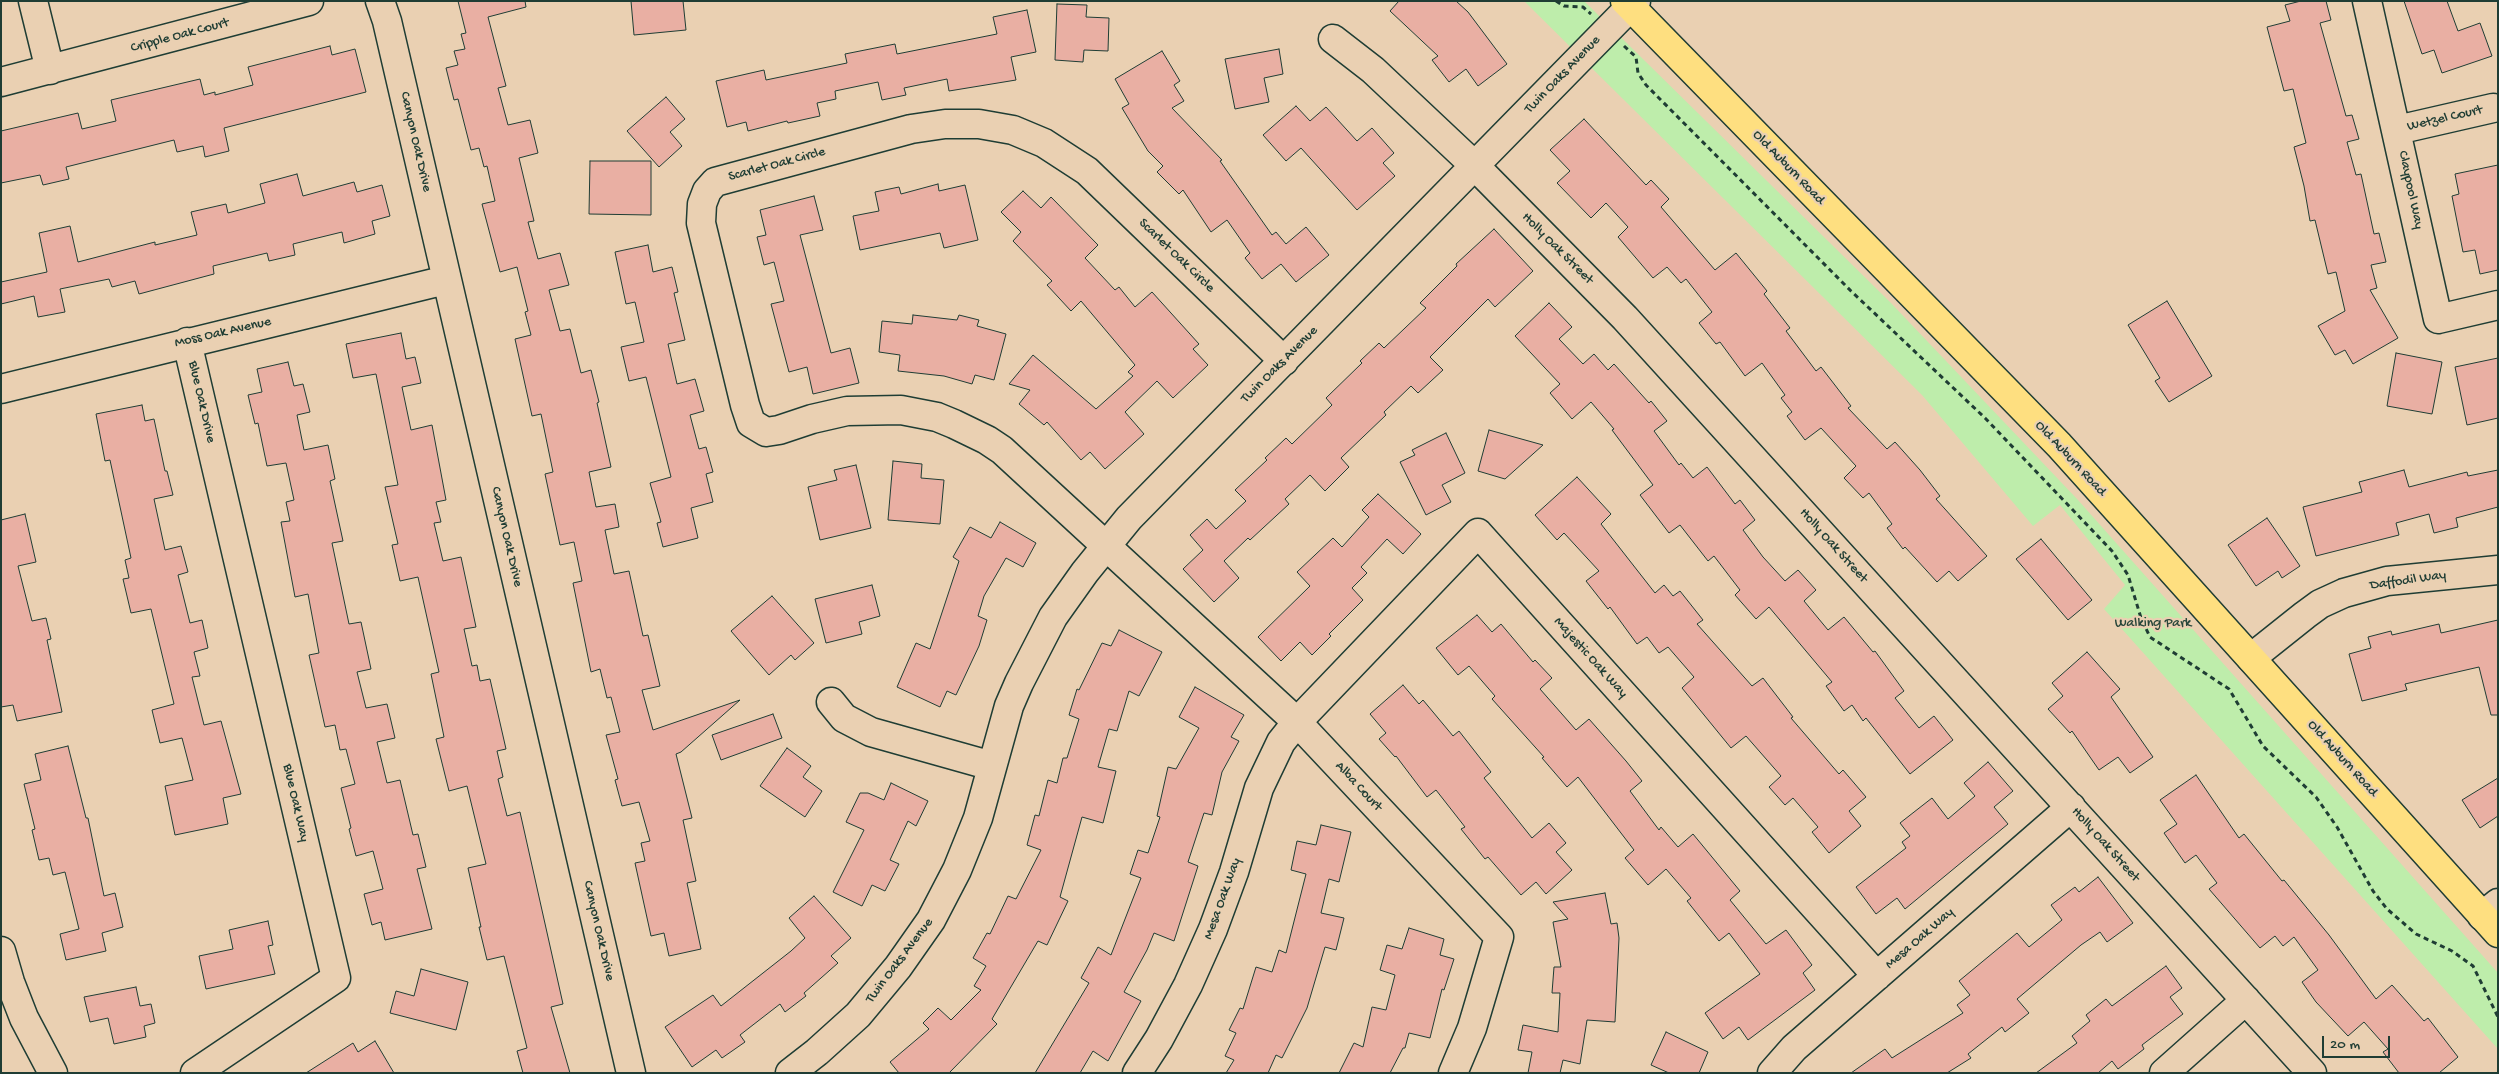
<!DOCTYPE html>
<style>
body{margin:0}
#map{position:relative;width:2499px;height:1074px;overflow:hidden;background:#ead0b2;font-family:"Gochi Hand",sans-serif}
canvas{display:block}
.frame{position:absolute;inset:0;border:2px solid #1f3d34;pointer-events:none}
.scale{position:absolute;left:2322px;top:1036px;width:68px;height:22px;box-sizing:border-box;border:2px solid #1f3d34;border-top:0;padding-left:6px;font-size:15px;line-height:18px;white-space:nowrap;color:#1f3d34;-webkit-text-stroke:4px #ead0b2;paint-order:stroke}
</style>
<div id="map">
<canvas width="2499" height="1074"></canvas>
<div class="frame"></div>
<div class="scale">20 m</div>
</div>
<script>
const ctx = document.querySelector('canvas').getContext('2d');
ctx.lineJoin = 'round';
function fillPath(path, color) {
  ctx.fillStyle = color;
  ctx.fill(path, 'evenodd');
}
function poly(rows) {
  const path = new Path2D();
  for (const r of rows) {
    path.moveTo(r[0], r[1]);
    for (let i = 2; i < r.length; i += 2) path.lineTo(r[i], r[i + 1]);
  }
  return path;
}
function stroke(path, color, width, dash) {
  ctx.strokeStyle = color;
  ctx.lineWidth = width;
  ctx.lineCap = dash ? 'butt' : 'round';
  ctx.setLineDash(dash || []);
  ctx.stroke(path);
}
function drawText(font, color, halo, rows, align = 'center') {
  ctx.font = font + ' "Gochi Hand",sans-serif';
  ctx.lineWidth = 4.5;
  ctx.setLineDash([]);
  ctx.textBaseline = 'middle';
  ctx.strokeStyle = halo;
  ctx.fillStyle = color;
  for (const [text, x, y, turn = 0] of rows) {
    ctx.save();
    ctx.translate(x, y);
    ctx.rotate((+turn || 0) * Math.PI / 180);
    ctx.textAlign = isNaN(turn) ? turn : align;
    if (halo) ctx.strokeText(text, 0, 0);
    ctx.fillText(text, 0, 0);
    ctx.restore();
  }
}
fillPath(poly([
 [1524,1,1584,1,1890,302,2078,500,2498,973,2498,1049,2104,609,2125,585,2060,505,2033,526,1922,395]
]), '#beedab');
const building = poly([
 [458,1,525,1,526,7,488,17,506,86,498,88,508,125,530,120,538,153,519,158,534,221,528,222,538,259,560,253,569,285,549,290,560,331,570,329,581,373,591,370,599,402,597,403,611,467,589,472,596,507,615,504,619,527,605,530,614,574,629,571,643,636,648,635,660,686,642,690,653,730,740,700,681,752,676,754,692,818,683,820,696,881,687,883,701,949,669,956,664,933,651,936,635,863,645,861,641,843,650,841,639,802,622,806,615,780,618,779,606,735,620,732,611,697,607,698,600,669,591,672,573,583,582,581,574,542,560,545,545,474,553,472,541,414,532,416,515,339,531,335,525,312,528,311,517,267,500,272,482,204,495,201,487,166,484,167,479,148,471,150,458,99,454,100,446,68,458,65,454,51,465,49,461,34,466,33,458,1],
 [631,1,683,1,686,30,634,35,631,1],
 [1399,1,1456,1,1468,12,1507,64,1478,86,1466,69,1449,82,1432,60,1438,56,1390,11,1399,1],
 [2301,1,2326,1,2331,20,2320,23,2346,116,2352,115,2359,139,2347,142,2356,175,2361,174,2374,234,2379,233,2386,262,2371,265,2377,288,2370,290,2398,338,2353,364,2345,350,2335,355,2318,326,2345,311,2336,272,2328,274,2315,220,2310,221,2304,186,2294,147,2306,143,2293,89,2284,91,2267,27,2290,21,2285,5,2301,1],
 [2404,1,2447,1,2458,31,2480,23,2492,56,2442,73,2434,50,2422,54,2404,1],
 [1057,4,1087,5,1086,17,1109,18,1108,51,1084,50,1083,62,1055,60,1057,4],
 [1027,10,1036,52,1011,57,1016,80,949,91,947,79,904,88,906,95,882,100,878,82,835,91,836,99,817,103,820,116,788,123,787,121,748,131,746,122,727,127,716,81,764,70,766,80,847,63,845,54,895,44,897,54,997,34,993,17,1027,10],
 [330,46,332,55,355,49,366,92,224,128,229,151,205,157,203,146,177,152,174,140,66,167,69,179,43,185,40,175,1,183,1,131,78,113,82,129,116,121,111,100,200,79,204,95,215,92,215,95,253,85,248,67,330,46],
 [1279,49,1283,74,1264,78,1269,102,1235,109,1225,59,1279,49],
 [1162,51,1180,81,1174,85,1184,101,1172,108,1222,160,1220,161,1272,235,1276,232,1286,244,1306,227,1329,255,1296,282,1281,264,1262,279,1245,258,1250,253,1227,220,1211,232,1183,190,1179,194,1157,172,1163,166,1148,151,1122,108,1129,104,1115,79,1162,51],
 [666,97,685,119,670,132,682,146,659,167,627,131,666,97],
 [1296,106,1310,121,1326,107,1357,141,1372,128,1394,153,1383,163,1395,176,1357,210,1301,148,1286,161,1263,135,1296,106],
 [1584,119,1646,185,1651,180,1669,199,1661,207,1715,270,1736,253,1767,291,1764,294,1790,328,1786,331,1816,371,1821,367,1851,406,1848,408,1887,449,1895,442,1920,470,1940,496,1936,499,1987,556,1958,581,1949,571,1937,582,1905,547,1903,549,1887,528,1892,524,1869,493,1863,498,1844,478,1856,466,1821,428,1805,440,1787,416,1792,412,1781,398,1785,395,1762,363,1745,376,1720,342,1716,344,1699,323,1712,312,1686,279,1681,283,1667,267,1653,278,1618,237,1628,227,1606,203,1591,218,1557,183,1570,171,1550,150,1584,119],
 [590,161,651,161,651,215,589,214,590,161],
 [2498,165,2498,270,2480,274,2475,250,2463,252,2452,196,2459,194,2455,174,2498,165],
 [297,174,303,196,354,182,357,192,382,185,390,216,372,221,375,234,344,243,342,232,293,244,295,255,269,261,267,253,213,266,214,274,139,294,135,281,112,287,109,279,60,289,65,312,38,317,34,296,1,304,1,282,47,272,39,233,70,226,78,262,155,242,155,245,197,235,191,212,226,204,228,213,265,203,260,184,297,174],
 [938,184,939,191,965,185,978,240,944,248,940,233,860,250,853,216,879,211,875,192,899,187,901,194,938,184],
 [1023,191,1041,208,1051,197,1098,245,1085,258,1115,290,1119,287,1135,307,1152,292,1199,344,1193,349,1208,365,1173,398,1157,381,1125,412,1144,434,1105,469,1090,452,1081,460,1047,422,1044,425,1019,404,1030,390,1009,384,1033,355,1096,409,1133,376,1128,372,1135,365,1081,301,1071,311,1047,285,1052,281,1013,241,1021,232,1001,212,1023,191],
 [814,196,823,230,800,235,831,353,850,348,859,383,813,394,807,367,789,372,771,304,784,301,774,262,764,265,757,237,766,235,760,210,814,196],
 [1494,229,1533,271,1495,307,1488,299,1430,357,1443,370,1418,393,1411,386,1384,412,1386,415,1341,458,1349,467,1325,491,1310,475,1285,499,1289,504,1250,540,1248,538,1224,561,1239,578,1214,602,1183,569,1203,550,1190,535,1207,519,1216,529,1246,501,1235,490,1267,460,1265,458,1286,438,1292,444,1332,405,1326,398,1362,363,1360,361,1379,343,1384,348,1426,308,1420,303,1457,266,1456,264,1494,229],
 [648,245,653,272,672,267,678,292,674,293,685,340,668,344,677,384,695,379,704,411,690,415,699,449,706,447,713,472,706,474,713,502,691,508,698,538,663,547,657,523,661,522,650,483,671,477,646,377,629,381,621,347,644,342,635,302,626,304,615,252,648,245],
 [2167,301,2212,376,2169,402,2155,381,2160,378,2128,325,2167,301],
 [1549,303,1572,327,1559,339,1583,364,1594,354,1608,370,1614,364,1649,403,1651,401,1667,421,1654,431,1679,465,1681,463,1693,478,1707,467,1735,504,1740,500,1755,520,1743,530,1763,557,1785,581,1798,570,1816,590,1804,601,1828,630,1844,617,1873,652,1875,651,1904,691,1895,698,1919,728,1934,716,1953,740,1910,774,1866,718,1863,721,1852,705,1844,711,1826,686,1832,682,1769,607,1756,619,1735,595,1740,590,1714,556,1708,561,1680,525,1669,533,1640,495,1653,485,1612,430,1614,429,1591,402,1572,419,1550,393,1560,384,1515,336,1549,303],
 [913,315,957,320,959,315,979,320,977,326,1006,334,994,380,975,375,972,384,944,376,898,371,900,355,879,352,882,321,912,324,913,315],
 [401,333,406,359,415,357,421,383,402,387,411,430,432,425,446,500,436,502,441,522,434,523,443,561,461,557,476,627,464,629,472,666,477,665,480,681,490,679,506,749,497,751,503,777,498,779,507,816,520,812,563,1004,551,1007,570,1073,523,1073,517,1051,527,1048,504,956,487,960,479,927,481,927,468,868,486,864,467,786,449,791,436,739,444,737,431,674,439,672,418,577,400,581,392,545,398,544,385,487,398,485,376,374,353,378,346,344,401,333],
 [2396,353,2442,362,2432,414,2387,406,2396,353],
 [2498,358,2498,418,2467,425,2455,367,2498,358],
 [288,362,294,386,303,384,310,412,297,415,304,450,328,445,335,479,330,481,343,541,332,543,349,624,361,622,371,669,357,672,366,708,387,704,395,738,377,742,387,783,400,780,413,835,418,834,426,867,417,869,432,929,385,940,381,922,372,925,364,894,383,889,373,851,356,856,349,829,351,828,341,788,355,784,346,749,340,750,335,725,325,727,309,655,319,653,308,594,295,597,281,522,290,521,286,502,294,500,286,463,267,466,258,423,255,424,248,395,262,392,257,369,288,362],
 [142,405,145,421,154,419,165,471,167,471,173,495,154,499,165,550,181,546,188,572,178,575,190,623,202,620,208,648,194,652,200,676,192,677,204,725,221,721,241,794,223,798,228,824,175,835,165,786,193,780,182,738,160,743,152,710,174,704,151,609,131,613,123,579,129,578,125,560,131,558,110,460,105,461,96,414,142,405],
 [1489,430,1543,445,1505,479,1478,471,1489,430],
 [1446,433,1465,473,1442,485,1451,502,1426,515,1400,462,1415,455,1412,450,1446,433],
 [893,461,922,464,921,478,944,480,940,524,888,520,893,461],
 [856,465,871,528,820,540,808,487,837,480,834,470,856,465],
 [2404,470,2409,487,2467,472,2468,476,2498,470,2498,507,2456,518,2458,527,2434,533,2429,514,2396,523,2399,535,2316,556,2303,507,2362,492,2359,482,2404,470],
 [1577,477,1611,514,1601,524,1655,593,1664,585,1673,596,1680,591,1703,620,1697,624,1752,686,1763,678,1793,717,1791,718,1839,774,1843,770,1866,797,1849,811,1861,826,1829,853,1812,832,1818,827,1793,798,1785,805,1769,787,1781,776,1746,736,1731,748,1682,688,1694,677,1668,647,1659,653,1647,637,1637,644,1610,607,1608,609,1586,581,1599,571,1564,533,1557,540,1535,515,1577,477],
 [1378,494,1421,534,1403,554,1387,539,1361,567,1367,573,1352,588,1363,600,1329,634,1331,636,1312,655,1300,642,1281,661,1258,637,1310,586,1297,572,1333,538,1342,547,1369,517,1362,510,1378,494],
 [25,514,36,562,18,566,32,621,46,618,51,639,47,640,62,712,17,721,13,705,1,707,1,520,25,514],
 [2267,518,2300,566,2282,578,2278,571,2256,586,2228,545,2267,518],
 [1000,522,1036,543,1023,567,1006,558,984,596,978,616,987,620,979,646,956,695,947,691,940,707,897,687,916,643,930,649,959,561,953,557,970,527,991,538,1000,522],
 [2041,539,2092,600,2068,620,2016,559,2041,539],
 [872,585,880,616,859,622,862,634,826,643,815,599,872,585],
 [772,596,814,643,795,660,791,655,769,675,731,631,772,596],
 [1477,615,1492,632,1501,624,1533,662,1535,660,1552,678,1540,689,1576,730,1589,719,1626,761,1642,781,1630,791,1659,830,1661,827,1678,847,1693,834,1740,891,1730,900,1766,944,1786,930,1812,965,1803,973,1815,990,1748,1040,1739,1027,1723,1039,1705,1013,1760,974,1729,933,1719,941,1687,901,1691,898,1666,869,1648,885,1625,858,1634,850,1578,777,1567,787,1542,758,1544,757,1492,699,1495,696,1469,666,1458,675,1436,648,1477,615],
 [2498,620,2498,715,2491,715,2479,667,2405,684,2407,690,2362,701,2349,654,2371,648,2368,637,2391,631,2392,635,2439,624,2441,633,2498,620],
 [1119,630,1162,652,1139,696,1129,691,1117,731,1109,729,1098,767,1116,771,1103,823,1082,817,1060,897,1068,901,1047,945,1038,941,992,1019,997,1024,949,1073,899,1073,890,1062,929,1029,923,1023,938,1008,951,1020,981,990,974,986,986,966,973,958,987,933,990,934,1008,896,1016,899,1041,850,1027,845,1035,815,1039,816,1048,780,1057,783,1063,758,1067,758,1079,719,1069,715,1077,689,1079,690,1102,643,1111,646,1119,630],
 [2087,652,2120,689,2111,697,2153,757,2130,773,2118,757,2099,770,2072,731,2070,733,2048,709,2063,696,2052,683,2087,652],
 [1403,685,1419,704,1423,700,1453,736,1459,731,1491,772,1484,778,1532,838,1549,823,1566,843,1556,852,1572,870,1546,894,1536,882,1521,895,1488,857,1485,859,1461,829,1465,827,1436,790,1427,797,1396,756,1395,757,1379,739,1386,733,1370,714,1403,685],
 [1195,687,1244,715,1231,737,1239,741,1222,772,1212,815,1204,813,1188,862,1198,866,1174,941,1154,933,1147,950,1124,992,1141,1001,1108,1061,1093,1051,1080,1073,1035,1073,1089,983,1081,978,1098,947,1111,955,1141,878,1130,874,1138,850,1148,853,1160,817,1157,816,1168,767,1176,769,1199,728,1179,717,1195,687],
 [773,714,782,738,721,760,712,735,773,714],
 [68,746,86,818,88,818,104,896,115,893,123,927,102,933,106,951,66,960,60,934,79,929,65,872,53,875,49,858,39,860,32,830,35,829,24,784,41,780,35,754,68,746],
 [787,748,811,766,803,777,822,791,805,817,760,786,787,748],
 [1988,762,2013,791,1994,807,2008,824,1905,909,1897,898,1876,914,1856,887,1906,848,1902,842,1910,836,1900,823,1932,798,1948,819,1975,796,1964,783,1988,762],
 [2196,775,2239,838,2244,834,2282,881,2284,880,2329,935,2376,999,2392,985,2424,1021,2428,1018,2458,1057,2439,1073,2399,1073,2383,1052,2388,1049,2364,1022,2348,1036,2316,1002,2302,982,2318,970,2294,937,2283,946,2275,936,2260,948,2209,889,2217,883,2196,855,2185,863,2164,833,2177,824,2160,800,2196,775],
 [2498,778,2498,816,2480,828,2462,800,2498,778],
 [891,783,928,801,916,826,908,821,890,860,899,864,885,891,872,885,862,906,833,892,864,830,846,822,860,793,868,793,884,800,891,783],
 [1321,825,1351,832,1339,882,1329,879,1321,913,1344,918,1336,950,1325,947,1307,1008,1282,1058,1276,1055,1268,1073,1226,1073,1234,1060,1225,1056,1236,1033,1229,1030,1240,1008,1243,1009,1256,967,1272,972,1279,950,1286,953,1306,874,1291,870,1297,841,1316,845,1321,825],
 [2098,877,2133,923,2107,942,2100,932,2081,945,2017,999,2029,1013,2005,1032,2002,1027,1968,1054,1971,1058,1947,1073,1851,1073,1885,1049,1892,1058,1963,1013,1957,1005,1970,995,1959,981,2017,933,2029,947,2062,920,2051,905,2075,887,2079,892,2098,877],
 [1605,893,1611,924,1617,923,1619,938,1615,1022,1587,1020,1580,1064,1563,1060,1560,1073,1528,1073,1532,1052,1518,1050,1523,1025,1558,1032,1560,993,1552,993,1554,967,1561,967,1553,922,1568,919,1553,902,1605,893],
 [814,896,851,938,831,956,838,963,804,993,806,996,785,1012,780,1004,740,1035,745,1042,722,1058,716,1050,692,1067,665,1027,713,995,721,1006,791,951,805,938,789,918,814,896],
 [268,921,273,945,268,946,275,974,206,989,199,956,233,949,229,930,268,921],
 [1409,928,1444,939,1440,955,1454,959,1444,990,1442,989,1430,1038,1409,1033,1405,1048,1403,1048,1390,1073,1339,1073,1354,1043,1363,1047,1372,1007,1386,1010,1395,975,1380,970,1387,945,1402,949,1409,928],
 [2166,966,2182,988,2170,997,2183,1014,2142,1045,2144,1049,2118,1069,2112,1061,2098,1073,2036,1073,2077,1043,2072,1036,2090,1021,2086,1015,2106,999,2112,1006,2166,966],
 [421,969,468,982,456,1030,390,1013,396,991,414,996,421,969],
 [136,987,140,1006,151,1004,155,1023,144,1026,146,1037,114,1044,108,1018,90,1022,84,997,136,987],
 [1666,1032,1708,1052,1699,1073,1669,1073,1651,1065,1666,1032],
 [375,1041,394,1073,306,1073,353,1043,358,1052,375,1041]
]);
fillPath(building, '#e9afa3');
stroke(building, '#1f3d34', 1);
const minor = poly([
 [33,1,50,70],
 [380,1,387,21,631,1073],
 [2367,1,2438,319,2498,305],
 [1333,39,1373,70,1475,166,1625,318,2312,1073],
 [1,82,309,1],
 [2397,130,2493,108],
 [187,342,336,978,195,1073],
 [1284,361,1087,171,1044,143,1013,130,979,124,945,124,911,129,715,182,707,191,702,204,701,223,745,405,751,423,766,432,779,430,812,419,847,411,901,410,937,417,954,424,987,440,1002,450,1297,722,1499,937,1472,1028,1453,1073],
 [1,389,446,280],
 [2251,658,2305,615,2320,604,2344,593,2387,581,2498,570],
 [831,702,844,718,871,732,992,766],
 [2482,916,2498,903],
 [1,951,10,982,24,1018,53,1073],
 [790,1073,817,1052,858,1015,898,967,931,920,957,870,978,818,1009,706,1019,683,1053,617,1085,572,1129,518,1636,1],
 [1137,1073,1159,1039,1188,985,1213,929,1234,872,1259,788,1281,742,1297,722,1478,533,1877,976],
 [1772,1073,1794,1048,2071,807],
 [2164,1073,2246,1000]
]);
const major = poly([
 [1625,1,2059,445,2498,933]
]);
stroke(minor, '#1f3d34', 31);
stroke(major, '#1f3d34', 31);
stroke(poly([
 [1556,1,1564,6,1583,7,1591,14],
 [1624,46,1636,57,1638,73,1646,85,1851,291,1985,418,2112,551,2128,575,2141,618,2150,637,2229,689,2263,746,2316,797,2337,827,2373,891,2387,909,2416,934,2452,951,2473,966,2498,1017]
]), '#1f3d34', 3, [5, 4]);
stroke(minor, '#ead0b2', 28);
stroke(major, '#fedf80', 28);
drawText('14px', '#1f3d34', '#ead0b2', [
 ["Cripple Oak Court",180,36,-15],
 ["Twin Oaks Avenue",1563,75,-46],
 ["Wetzel Court",2445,119,-13],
 ["Canyon Oak Drive",415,142,77],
 ["Scarlet Oak Circle",777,165,-15],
 ["Old Auburn Road",1788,168,46],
 ["Claypool Way",2410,190,78],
 ["Holly Oak Street",1557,249,45],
 ["Scarlet Oak Circle",1176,256,44],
 ["Moss Oak Avenue",223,333,-13],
 ["Twin Oaks Avenue",1280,365,-45],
 ["Blue Oak Drive",201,402,77],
 ["Old Auburn Road",2070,459,47],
 ["Canyon Oak Drive",506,537,77],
 ["Holly Oak Street",1833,546,48],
 ["Daffodil Way",2408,581,-8],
 ["Majestic Oak Way",1590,658,48],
 ["Old Auburn Road",2342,759,48],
 ["Alba Court",1358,787,47],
 ["Blue Oak Way",295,803,77],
 ["Holly Oak Street",2105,845,48],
 ["Mesa Oak Way",1223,899,-70],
 ["Canyon Oak Drive",598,931,77],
 ["Mesa Oak Way",1920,939,-41],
 ["Twin Oaks Avenue",900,961,-53]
]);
drawText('14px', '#27463a', '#ead0b2', [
 ["Walking Park",2153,624]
]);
</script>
